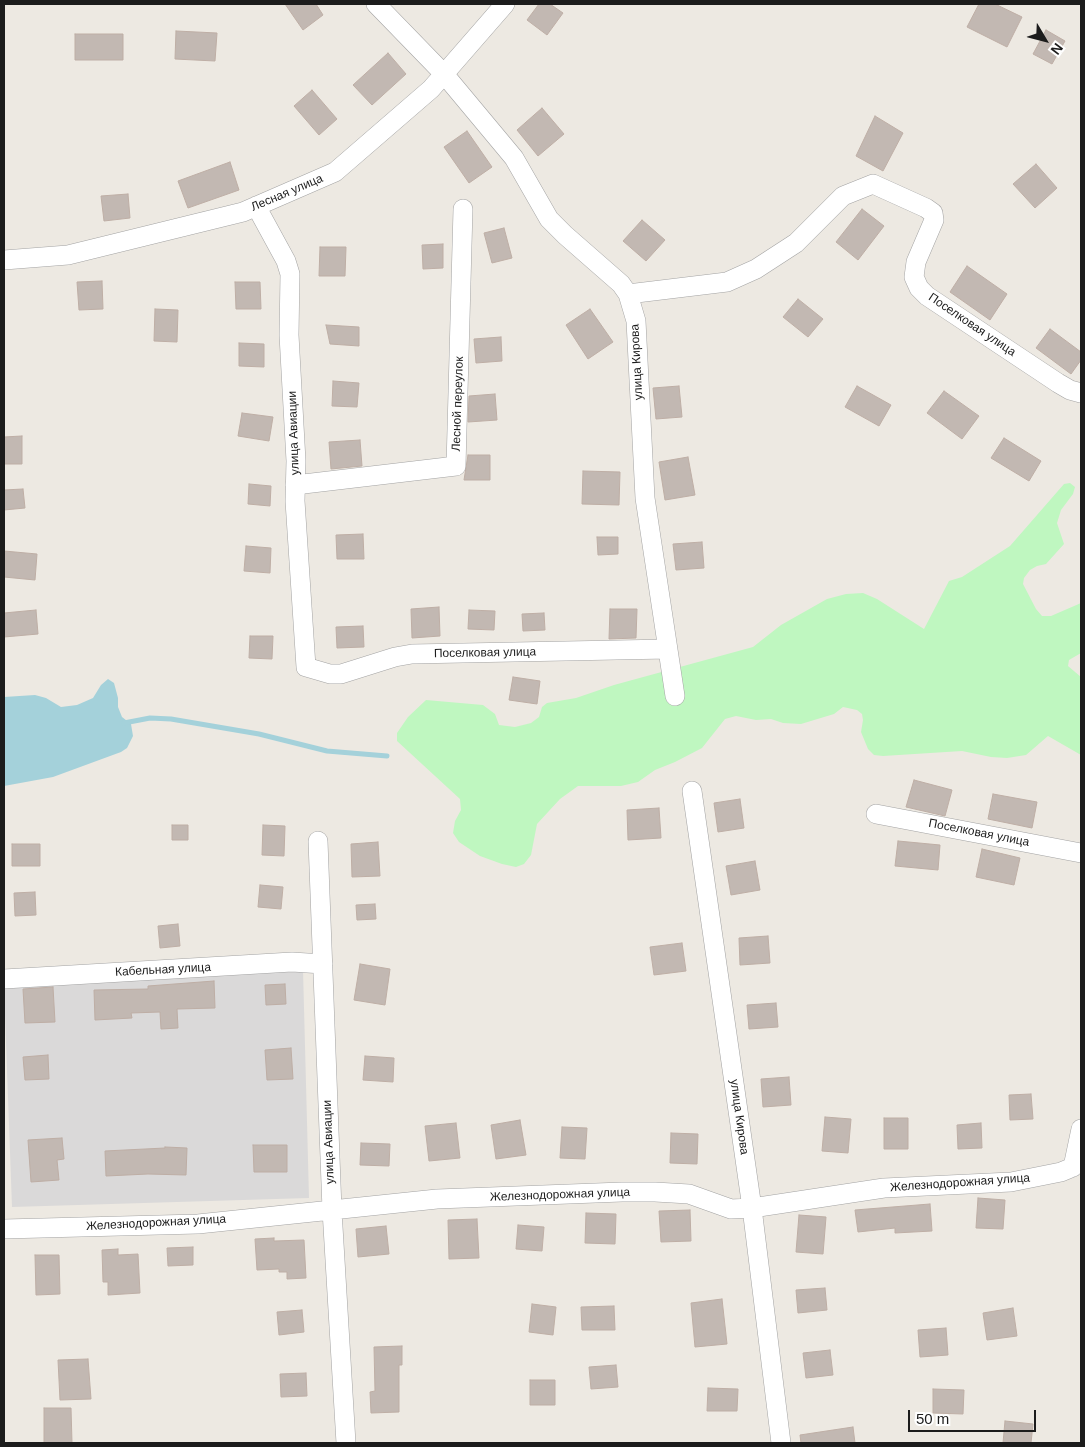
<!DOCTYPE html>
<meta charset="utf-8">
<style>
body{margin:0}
#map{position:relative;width:1085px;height:1447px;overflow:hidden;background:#ede9e2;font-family:Helvetica,sans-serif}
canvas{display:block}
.frame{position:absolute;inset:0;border:5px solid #1c1c1c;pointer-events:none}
.north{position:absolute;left:1020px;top:15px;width:50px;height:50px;-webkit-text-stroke:4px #fff;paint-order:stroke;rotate:127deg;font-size:14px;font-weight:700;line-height:20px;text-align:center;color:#1c1c1c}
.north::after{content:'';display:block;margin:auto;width:18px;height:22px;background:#1c1c1c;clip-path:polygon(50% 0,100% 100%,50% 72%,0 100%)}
.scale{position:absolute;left:908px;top:1410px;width:128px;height:22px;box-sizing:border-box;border:2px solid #1c1c1c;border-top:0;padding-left:6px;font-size:15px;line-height:18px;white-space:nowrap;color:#1c1c1c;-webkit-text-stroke:4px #fff;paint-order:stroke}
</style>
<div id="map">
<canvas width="1085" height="1447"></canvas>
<div class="frame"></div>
<div class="north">N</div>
<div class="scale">50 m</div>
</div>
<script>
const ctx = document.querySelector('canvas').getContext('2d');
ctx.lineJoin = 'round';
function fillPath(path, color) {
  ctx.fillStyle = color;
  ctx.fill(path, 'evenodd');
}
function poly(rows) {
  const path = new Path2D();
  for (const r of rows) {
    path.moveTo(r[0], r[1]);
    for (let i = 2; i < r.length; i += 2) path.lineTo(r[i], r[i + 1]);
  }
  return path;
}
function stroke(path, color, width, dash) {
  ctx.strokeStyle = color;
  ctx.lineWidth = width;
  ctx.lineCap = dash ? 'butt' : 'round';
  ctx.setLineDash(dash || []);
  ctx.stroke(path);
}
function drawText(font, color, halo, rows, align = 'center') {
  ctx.font = font + ' Helvetica,sans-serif';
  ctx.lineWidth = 4;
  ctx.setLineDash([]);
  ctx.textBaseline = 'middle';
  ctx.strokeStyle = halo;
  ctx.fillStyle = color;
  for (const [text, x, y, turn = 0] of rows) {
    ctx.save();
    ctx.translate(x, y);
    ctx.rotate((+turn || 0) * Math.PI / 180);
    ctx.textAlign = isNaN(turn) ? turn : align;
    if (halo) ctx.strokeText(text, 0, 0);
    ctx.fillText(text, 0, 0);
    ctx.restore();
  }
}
fillPath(poly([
 [303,970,309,1198,12,1207,4,988,22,983]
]), '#dad9d9');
fillPath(poly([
 [1070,483,1075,487,1073,494,1061,510,1057,523,1064,544,1046,564,1037,566,1030,570,1024,578,1023,584,1036,609,1042,616,1051,616,1081,603,1081,653,1069,660,1068,666,1081,677,1081,755,1048,736,1026,755,1007,758,991,757,962,751,883,756,874,755,868,749,861,732,863,720,862,714,857,710,843,707,834,714,801,724,783,723,771,719,756,720,736,716,725,719,702,748,675,762,655,770,638,782,621,786,578,786,560,799,537,824,531,855,524,864,516,867,502,864,480,856,459,842,453,833,455,821,461,810,460,799,397,741,397,733,408,717,426,700,483,705,495,714,499,725,515,727,531,723,539,717,542,707,547,703,576,698,614,685,753,647,781,625,827,599,846,594,863,593,877,599,924,629,949,581,962,577,1010,546,1064,484]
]), '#bff7c0');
fillPath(poly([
 [108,679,114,683,118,698,118,707,122,717,131,724,133,736,127,748,121,752,53,777,4,786,4,697,35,695,46,698,61,707,77,705,93,698,101,685]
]), '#a4d1da');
stroke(poly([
 [124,723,150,718,171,719,259,734,327,751,387,756]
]), '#a4d1da', 5);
const building = poly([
 [285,4,316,4,323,15,303,30,285,4],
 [539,4,550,4,563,13,547,35,527,20,539,4],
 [979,4,995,4,1022,17,1007,47,967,27,979,4],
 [1046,30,1065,41,1052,64,1033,54,1046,30],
 [176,31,217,33,215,61,175,59,176,31],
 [75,34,123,34,123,60,75,60,75,34],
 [388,53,406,74,372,105,353,85,388,53],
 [312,90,337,119,319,135,294,106,312,90],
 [542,108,564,134,538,156,517,130,542,108],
 [875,116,903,133,883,171,856,156,875,116],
 [467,131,492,167,469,183,444,147,467,131],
 [230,162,239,190,188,208,178,181,230,162],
 [1036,164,1057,188,1035,208,1013,184,1036,164],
 [128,194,130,218,104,221,101,196,128,194],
 [862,209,884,226,858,260,836,242,862,209],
 [642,220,665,240,646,261,623,241,642,220],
 [504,228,512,258,492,263,484,233,504,228],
 [443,244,443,268,423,269,422,245,443,244],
 [320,247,346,247,345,276,319,276,320,247],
 [967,266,1007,294,990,320,950,292,967,266],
 [102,281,103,309,79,310,77,282,102,281],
 [235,282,260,282,261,309,236,309,235,282],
 [798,299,823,319,808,337,783,317,798,299],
 [155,309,178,310,177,342,154,341,155,309],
 [590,309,613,342,588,359,566,325,590,309],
 [326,325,359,327,359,346,330,344,326,325],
 [1050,329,1081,352,1081,360,1071,374,1036,348,1050,329],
 [501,337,502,361,476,363,474,339,501,337],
 [239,343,264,344,264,367,239,366,239,343],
 [333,381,359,383,357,407,332,406,333,381],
 [679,386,682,417,656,419,653,388,679,386],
 [857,386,891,405,879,426,845,407,857,386],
 [944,391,979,416,962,439,927,413,944,391],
 [495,394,497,420,468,422,469,396,495,394],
 [242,413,273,417,269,441,238,436,242,413],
 [22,436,22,464,4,464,4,437,22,436],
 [1004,438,1041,461,1029,481,991,458,1004,438],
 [360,440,362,466,331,469,329,442,360,440],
 [468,455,490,455,490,480,464,480,468,455],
 [688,457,695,495,665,500,659,462,688,457],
 [583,471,620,472,619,505,582,504,583,471],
 [249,484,271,486,270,506,248,504,249,484],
 [23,489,25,508,4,510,4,490,23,489],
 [363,534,364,559,337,559,336,535,363,534],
 [597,537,618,537,618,554,598,555,597,537],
 [702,542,704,568,676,570,673,544,702,542],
 [246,546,271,548,270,573,244,571,246,546],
 [4,551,37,554,35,580,4,577,4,551],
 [439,607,440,636,412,638,411,609,439,607],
 [610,609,637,609,636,638,609,639,610,609],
 [36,610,38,634,4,637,4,613,36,610],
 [469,610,495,611,494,630,468,629,469,610],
 [544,613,545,630,523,631,522,614,544,613],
 [363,626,364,647,337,648,336,627,363,626],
 [250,636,273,636,272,659,249,658,250,636],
 [513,677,540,681,537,704,509,700,513,677],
 [914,780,952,790,945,816,906,807,914,780],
 [993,794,1037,802,1032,828,988,819,993,794],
 [740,799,744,828,718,832,714,803,740,799],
 [659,808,661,838,628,840,627,810,659,808],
 [172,825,188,825,188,840,172,840,172,825],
 [263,825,285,826,284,856,262,855,263,825],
 [898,841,940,845,938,870,895,866,898,841],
 [378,842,380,876,352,877,351,844,378,842],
 [12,844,40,844,40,866,12,866,12,844],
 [982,849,1020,858,1014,885,976,877,982,849],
 [755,861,760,890,731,895,726,866,755,861],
 [260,885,283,887,281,909,258,907,260,885],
 [35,892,36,915,15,916,14,893,35,892],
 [375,904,376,919,357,920,356,905,375,904],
 [178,924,180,946,160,948,158,926,178,924],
 [768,936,770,963,740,965,739,938,768,936],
 [682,943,686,971,654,975,650,947,682,943],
 [360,964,390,969,385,1005,354,1000,360,964],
 [214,981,215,1008,177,1009,178,1028,161,1029,160,1012,131,1013,132,1018,95,1020,94,990,148,989,148,986,214,981],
 [285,984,286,1004,266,1005,265,985,285,984],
 [53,987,55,1022,25,1023,23,989,53,987],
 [776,1003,778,1027,749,1029,747,1005,776,1003],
 [291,1048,293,1079,267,1080,265,1050,291,1048],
 [48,1055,49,1079,25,1080,23,1057,48,1055],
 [365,1056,394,1058,393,1082,363,1080,365,1056],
 [789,1077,791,1105,763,1107,761,1079,789,1077],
 [1031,1094,1033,1119,1010,1120,1009,1095,1031,1094],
 [825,1117,851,1119,848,1153,822,1151,825,1117],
 [884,1118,908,1118,908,1149,884,1149,884,1118],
 [520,1120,526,1155,496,1159,491,1125,520,1120],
 [456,1123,460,1158,429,1161,425,1126,456,1123],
 [981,1123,982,1148,958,1149,957,1125,981,1123],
 [562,1127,587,1128,585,1159,560,1158,562,1127],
 [671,1133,698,1134,697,1164,670,1163,671,1133],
 [62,1138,64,1159,57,1160,59,1180,31,1182,28,1140,62,1138],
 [361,1143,390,1144,389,1166,360,1165,361,1143],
 [253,1145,287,1145,287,1172,254,1172,253,1145],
 [165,1147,187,1148,186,1175,148,1174,106,1176,105,1151,165,1148,165,1147],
 [978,1198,1005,1200,1003,1229,976,1228,978,1198],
 [930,1204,932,1231,895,1233,895,1228,858,1232,855,1210,930,1204],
 [690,1210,691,1241,661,1242,659,1211,690,1210],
 [586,1213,616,1214,615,1244,585,1243,586,1213],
 [799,1215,826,1217,823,1254,796,1252,799,1215],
 [477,1219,479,1258,449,1259,448,1220,477,1219],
 [518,1225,544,1227,542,1251,516,1249,518,1225],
 [386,1226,389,1254,358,1257,356,1229,386,1226],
 [274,1238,274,1241,304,1240,306,1278,287,1279,287,1272,279,1272,279,1269,257,1270,255,1239,274,1238],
 [193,1247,193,1265,168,1266,167,1248,193,1247],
 [118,1249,118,1255,138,1254,140,1293,108,1295,108,1282,103,1282,102,1250,118,1249],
 [35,1255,59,1255,60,1294,36,1295,35,1255],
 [825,1288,827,1310,798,1313,796,1290,825,1288],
 [722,1299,727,1344,695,1347,691,1303,722,1299],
 [532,1304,556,1307,553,1335,529,1332,532,1304],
 [614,1306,615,1330,582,1330,581,1307,614,1306],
 [1013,1308,1017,1336,987,1340,983,1313,1013,1308],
 [302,1310,304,1332,279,1335,277,1312,302,1310],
 [946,1328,948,1355,920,1357,918,1330,946,1328],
 [402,1346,402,1365,399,1365,399,1412,371,1413,370,1392,375,1391,374,1347,402,1346],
 [830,1350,833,1375,806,1378,803,1353,830,1350],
 [88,1359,91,1399,60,1400,58,1360,88,1359],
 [616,1365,618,1387,591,1389,589,1367,616,1365],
 [306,1373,307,1396,281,1397,280,1374,306,1373],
 [530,1380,555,1380,555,1405,530,1405,530,1380],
 [708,1388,738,1389,737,1411,707,1411,708,1388],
 [933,1389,964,1390,963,1414,933,1413,933,1389],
 [44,1408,71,1408,72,1443,44,1443,44,1408],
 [1005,1421,1033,1424,1031,1443,1003,1443,1005,1421],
 [853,1427,855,1443,801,1443,800,1435,853,1427]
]);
fillPath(building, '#c2b8b2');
stroke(building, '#beaea5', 1);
const street = poly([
 [376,4,444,74,514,158,549,219,565,235,621,284,628,294,636,321,645,498,675,696],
 [256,206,286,261,290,274,289,335,296,461,295,501,306,667,330,674,341,674,395,657,412,654,668,649],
 [4,260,68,255,243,212,335,172,431,89,505,4],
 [628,294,727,282,756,269,796,243,843,196,873,184,926,208,933,213,934,220,916,262,914,277,919,288,927,296,1058,383,1070,390,1081,393],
 [295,485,456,466,463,209],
 [692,791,752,1208,781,1443],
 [876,814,1081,853],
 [318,841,332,1210,346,1443],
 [4,979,292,962,323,964],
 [1073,1167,1081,1129],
 [4,1229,198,1224,437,1199,622,1192,655,1192,689,1194,731,1209,752,1208,884,1188,1011,1182,1061,1172,1073,1167]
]);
stroke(street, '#a3a3a3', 20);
stroke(street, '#fff', 19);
drawText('12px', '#1c1c1c', '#fff', [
 ["Лесная улица",287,193,-23],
 ["Поселковая улица",972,325,34],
 ["улица Кирова",637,362,-93],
 ["Лесной переулок",458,404,-88],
 ["улица Авиации",294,433,-92],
 ["Поселковая улица",485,653,-1],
 ["Поселковая улица",979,833,11],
 ["Кабельная улица",163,970,-3],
 ["улица Кирова",739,1117,82],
 ["улица Авиации",329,1142,-92],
 ["Железнодорожная улица",960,1183,-4],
 ["Железнодорожная улица",560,1195,-2],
 ["Железнодорожная улица",156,1223,-3]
]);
</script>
